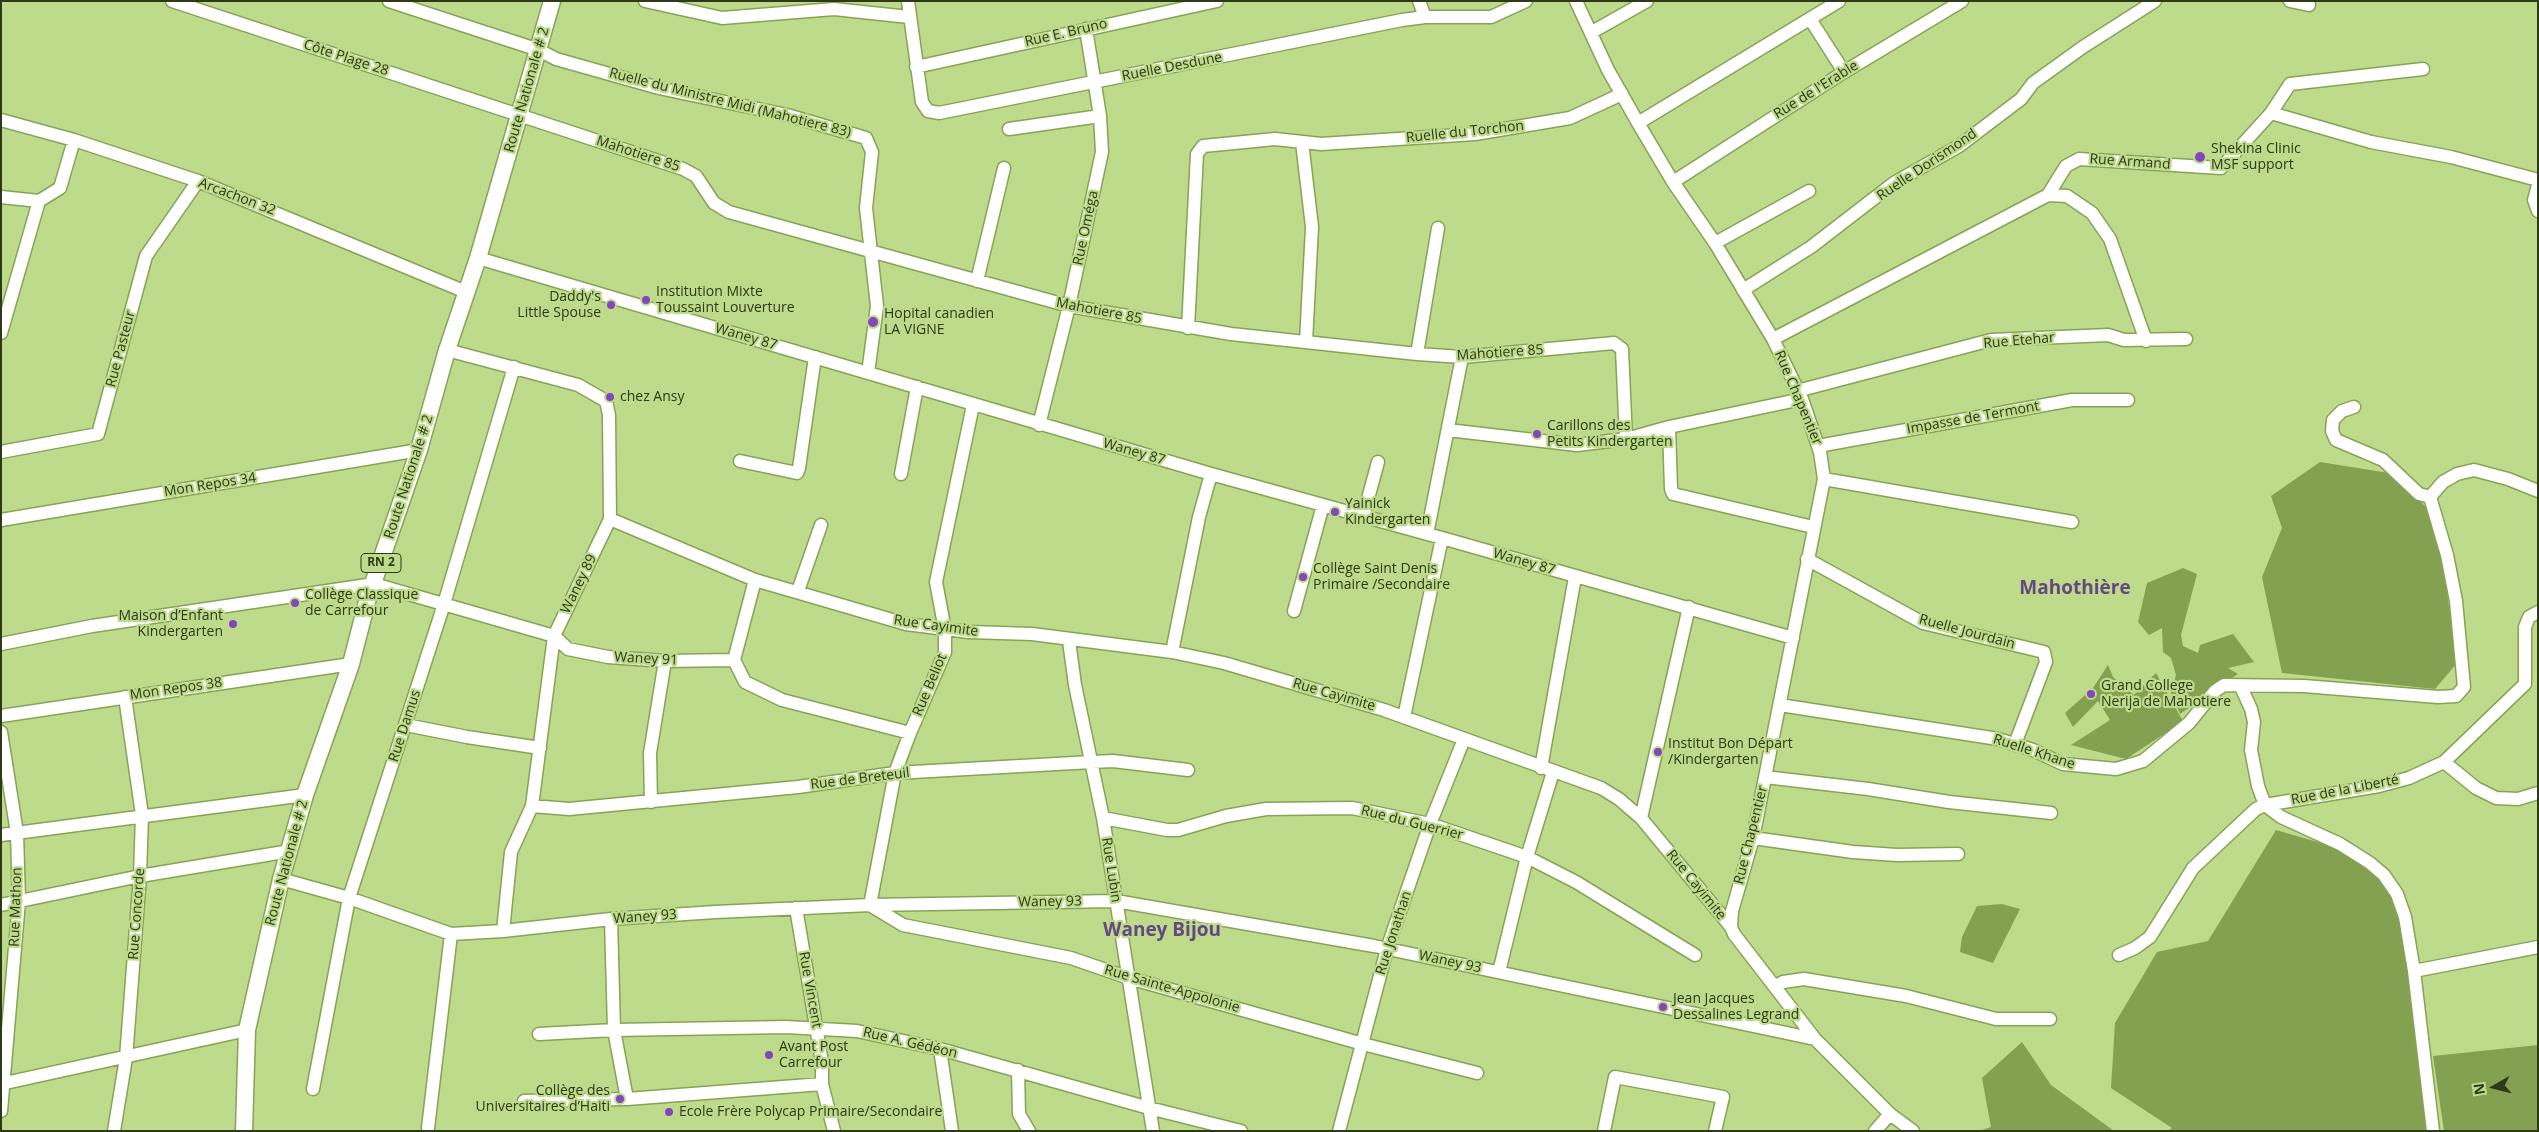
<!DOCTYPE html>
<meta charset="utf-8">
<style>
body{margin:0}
#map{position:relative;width:2539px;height:1132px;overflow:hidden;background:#bddb8b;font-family:"Open Sans",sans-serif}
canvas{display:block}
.frame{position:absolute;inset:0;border:2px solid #2d3918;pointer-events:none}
.north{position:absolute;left:2469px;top:1062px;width:50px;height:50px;-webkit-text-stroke:4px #bddb8b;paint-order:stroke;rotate:262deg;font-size:14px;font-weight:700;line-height:20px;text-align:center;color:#2d3918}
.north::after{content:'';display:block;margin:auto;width:18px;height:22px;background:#2d3918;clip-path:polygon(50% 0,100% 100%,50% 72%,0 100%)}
</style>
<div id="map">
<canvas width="2539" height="1132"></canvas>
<div class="frame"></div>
<div class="north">N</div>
</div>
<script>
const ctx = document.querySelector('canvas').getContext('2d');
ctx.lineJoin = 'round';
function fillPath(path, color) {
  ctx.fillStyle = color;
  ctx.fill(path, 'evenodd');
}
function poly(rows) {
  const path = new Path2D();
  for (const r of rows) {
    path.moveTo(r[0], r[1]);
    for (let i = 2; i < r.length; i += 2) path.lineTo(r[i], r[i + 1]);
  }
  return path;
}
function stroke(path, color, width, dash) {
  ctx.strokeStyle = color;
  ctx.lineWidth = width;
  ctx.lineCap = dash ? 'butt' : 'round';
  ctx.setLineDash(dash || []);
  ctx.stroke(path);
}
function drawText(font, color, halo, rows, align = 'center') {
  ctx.font = font + ' "Open Sans",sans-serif';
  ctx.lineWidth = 4.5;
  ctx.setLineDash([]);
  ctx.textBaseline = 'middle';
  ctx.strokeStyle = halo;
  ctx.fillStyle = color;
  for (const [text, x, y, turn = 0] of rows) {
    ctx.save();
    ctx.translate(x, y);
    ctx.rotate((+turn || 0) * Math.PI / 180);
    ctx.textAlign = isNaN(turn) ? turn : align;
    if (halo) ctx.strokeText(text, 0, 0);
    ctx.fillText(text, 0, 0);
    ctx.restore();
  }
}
fillPath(poly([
 [2320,462,2389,473,2436,516,2457,663,2435,689,2282,673,2262,577,2282,528,2271,496],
 [2183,568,2197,574,2181,635,2183,646,2198,653,2200,645,2233,634,2254,662,2228,668,2238,674,2180,714,2171,693,2176,675,2171,658,2163,652,2162,628,2149,635,2138,622,2147,583],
 [2108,665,2113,677,2134,695,2156,673,2184,723,2170,730,2126,759,2071,745,2110,720,2098,701,2073,727,2065,713,2093,688],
 [2276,830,2345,850,2405,894,2426,1131,2168,1131,2172,1128,2111,1088,2115,1023,2157,952,2208,941],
 [2002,904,2020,909,1993,963,1960,952,1962,937,1977,906],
 [2022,1042,2051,1085,2114,1131,1979,1131,1991,1127,1982,1078],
 [2538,1045,2538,1131,2444,1131,2433,1056]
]), '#84a051');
const minor = poly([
 [172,1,683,169,696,176,714,203,729,212,1069,306,1231,334,1417,354,1462,357,1614,343,1622,349,1626,439],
 [389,1,539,50,556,59,659,88,787,115,866,138,872,152,866,208,877,306,868,373],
 [645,1,722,18,834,9,909,17],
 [908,1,922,102,928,111,939,113,1402,20,1425,17,1491,17,1526,1],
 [1419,1,1425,17],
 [1576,1,1608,70,1638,123,1673,182,1715,243,1773,339,1802,399,1820,452,1824,479,1753,838,1732,911,1731,927],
 [2290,1,2309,5],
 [1810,19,1844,72],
 [1592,32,1647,1],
 [916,67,1217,1],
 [2271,113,2290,84,2423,69],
 [1,120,74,140,198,181,466,292],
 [1638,123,1839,1],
 [1009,129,1100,116],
 [1302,142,1312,227,1306,342],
 [1673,182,1844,72,1962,1],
 [2538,185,2534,200,2538,211],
 [2048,195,2067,196,2092,213,2110,239,2146,341],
 [1,197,39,201],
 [1715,243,1809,191],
 [478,258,1211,474,1442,538,1793,638],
 [977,281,1004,168],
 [1743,290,1811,247,1894,183,1959,146,2021,99,2033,83,2083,47,2155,1],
 [1188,328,1197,154,1203,146,1275,139,1321,144,1475,134,1570,118,1622,94],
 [1,333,39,201,60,188,74,140],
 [1773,339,2048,195,2066,166,2079,159,2221,168,2271,113,2371,142,2451,157,2538,180],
 [447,350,578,385,606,401,609,415,610,519,554,636,532,806,511,852,503,931],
 [1417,354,1438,228],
 [1797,391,1991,340,2108,335,2124,340,2186,339],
 [1039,425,1069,306,1102,152,1100,116,1086,29],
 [1669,427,1671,489,1673,494,1813,527],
 [1448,430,1577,445,1626,439,1669,427,1802,399],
 [1818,446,2072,400,2128,400],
 [1,452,98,434,146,256,198,181],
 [740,461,797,473,799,468,815,357],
 [901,474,917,387],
 [1824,479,2072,522],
 [2430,497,2443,482,2457,474,2474,470,2508,479,2538,491],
 [1363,517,1378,462],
 [610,519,755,580,906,624,969,632,1032,634,1172,652,1224,663,1384,710,1601,788,1619,799,1641,818,1731,927,1734,934,1815,1039,1890,1114,1913,1131],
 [1,520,419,450],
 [1427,534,1462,357],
 [1807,559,1923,623,2044,652,2046,662,2015,744],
 [798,591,821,525],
 [1294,611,1323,505],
 [1069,641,1075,685,1103,818,1153,1131],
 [1,644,92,626,374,584,554,636,568,649,608,657,665,661,734,660,745,682,782,700,910,733],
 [1172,652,1199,517,1211,474],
 [734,660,755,580],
 [2241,687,2251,709,2254,722,2251,750,2258,786,2265,805,2281,817,2340,844,2370,863,2384,875,2397,894,2405,917,2414,971,2433,1131],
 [1780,705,1998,739,2033,750,2063,764,2116,769,2143,761,2189,723,2215,691,2224,685,2304,686,2438,697,2456,696,2464,687,2456,601,2447,555,2430,497,2419,494,2383,460,2336,440,2332,431,2333,420,2342,411,2354,407],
 [1,716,351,664],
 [1404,717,1442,538],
 [406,725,467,737,540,748],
 [1,732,17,833,19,901,1,1111],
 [2444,762,2476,788,2496,798,2518,799,2538,793],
 [1541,768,1575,577],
 [1765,777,1868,789,1949,802,2051,813],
 [651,802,650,753,665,661],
 [532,806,569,809,798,787,895,773,1092,762,1113,761,1188,770],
 [1103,818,1167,830,1178,830,1226,816,1266,809,1352,808,1430,824,1527,857,1576,882,1695,955],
 [1641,818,1689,607],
 [1,835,305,795],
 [1753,838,1853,852,1897,855,1958,854],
 [281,879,349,898,451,934,503,931,611,919,715,912,870,905,1116,901,1374,946,1815,1039],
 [1,905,140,876,290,851],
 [870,905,903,925,1071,958,1129,978,1363,1044,1477,1073],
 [870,905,895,773,910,733,945,652,945,630,936,582,973,405],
 [796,908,822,1062,822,1084,834,1131],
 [611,919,614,1030,627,1099],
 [2119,955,2135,948,2150,937,2193,868,2256,809,2265,805,2379,786,2409,778,2444,762,2525,684,2525,627,2529,617,2538,612],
 [2414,971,2538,947],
 [1499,972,1527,857,1553,772],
 [1775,986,1783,982,1804,979,1906,996,1996,1019,2050,1019],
 [539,1034,614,1030,786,1027,857,1031,940,1049,1149,1108,1241,1131],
 [940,1049,952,1131],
 [1018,1070,1019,1114,1029,1131],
 [1,1084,247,1030],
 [313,1089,349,898,444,604,514,367],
 [524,1101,627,1099,822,1084],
 [428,1128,451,934],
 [114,1131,126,1058,140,876,142,815,125,697],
 [1339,1131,1387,949,1430,824,1464,739],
 [1604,1131,1615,1077,1723,1097,1715,1131],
 [1875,1131,1890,1114]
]);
const major = poly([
 [244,1131,247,1030,281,879,305,795,351,664,368,598,419,450,447,350,478,258,552,1]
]);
stroke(minor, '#87a356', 15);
stroke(major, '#87a356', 19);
stroke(minor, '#fff', 12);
stroke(major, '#fff', 16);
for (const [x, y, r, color] of [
 [2200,157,6,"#8446bb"],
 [646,300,5,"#8446bb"],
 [611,305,5,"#8446bb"],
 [873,322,6,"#8446bb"],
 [610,397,5,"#8446bb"],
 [1537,434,5,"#8446bb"],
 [1335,512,5,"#8446bb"],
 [1303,577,5,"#8446bb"],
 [295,603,5,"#8446bb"],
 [233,624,5,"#8446bb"],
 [2091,694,5,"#8446bb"],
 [1658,752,5,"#8446bb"],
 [1663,1007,5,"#8446bb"],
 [769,1055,5,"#8446bb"],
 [620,1099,5,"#8446bb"],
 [669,1112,5,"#8446bb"]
]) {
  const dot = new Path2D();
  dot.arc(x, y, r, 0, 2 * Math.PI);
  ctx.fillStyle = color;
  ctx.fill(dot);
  stroke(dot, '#bddb8b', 2);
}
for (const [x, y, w] of [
 [381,563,40]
]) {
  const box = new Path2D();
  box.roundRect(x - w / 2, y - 9.5, w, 19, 4);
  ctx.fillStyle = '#bddb8b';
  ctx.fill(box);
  stroke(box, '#2d3918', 1);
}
drawText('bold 12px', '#2d3918', null, [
 ["RN 2",381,563]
]);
drawText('14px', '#2d3918', '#bddb8b', [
 ["Rue E. Bruno",1066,33,-13],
 ["Côte Plage 28",346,58,18],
 ["Ruelle Desdune",1172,67,-11],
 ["Route Nationale # 2",527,90,-74],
 ["Rue de l'Erable",1816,90,-32],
 ["Ruelle du Ministre Midi (Mahotiere 83)",730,103,14],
 ["Ruelle du Torchon",1465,132,-6],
 ["Mahotiere 85",638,154,18],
 ["Rue Armand",2130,162,4],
 ["Ruelle Dorismond",1927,165,-34],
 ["Arcachon 32",237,197,21],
 ["Rue Oméga",1086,228,-78],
 ["Mahotiere 85",1099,311,11],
 ["Waney 87",746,337,16],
 ["Rue Etehar",2019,341,-5],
 ["Rue Pasteur",121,349,-75],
 ["Mahotiere 85",1500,353,-4],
 ["Rue Chapentier",1798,398,67],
 ["Impasse de Termont",1973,418,-10],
 ["Waney 87",1134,452,16],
 ["Route Nationale # 2",409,477,-72],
 ["Mon Repos 34",210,485,-9],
 ["Waney 87",1524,562,16],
 ["Waney 89",579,584,-64],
 ["Rue Cayimite",936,626,8],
 ["Ruelle Jourdain",1967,632,15],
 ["Waney 91",646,659,3],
 ["Rue Beliot",930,685,-67],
 ["Mon Repos 38",176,689,-8],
 ["Rue Cayimite",1334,695,16],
 ["Rue Damus",405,726,-72],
 ["Ruelle Khane",2034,752,18],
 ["Rue de Breteuil",860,779,-7],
 ["Rue de la Liberté",2345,790,-11],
 ["Rue du Guerrier",1412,823,14],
 ["Rue Chapentier",1751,835,-76],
 ["Route Nationale # 2",287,863,-75],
 ["Rue Lubin",1111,870,81],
 ["Rue Cayimite",1696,885,51],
 ["Waney 93",1050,902,-1],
 ["Rue Mathon",16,907,-88],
 ["Rue Concorde",137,914,-86],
 ["Waney 93",645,917,-4],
 ["Rue Jonathan",1394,933,-72],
 ["Waney 93",1450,962,12],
 ["Rue Sainte-Appolonie",1172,989,16],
 ["Rue Vincent",810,990,80],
 ["Rue A. Gédéon",910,1043,13]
]);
drawText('14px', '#2d3918', '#bddb8b', [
 ["Shekina Clinic",2211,149],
 ["MSF support",2211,165],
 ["Institution Mixte",656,292],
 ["Toussaint Louverture",656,308],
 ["Daddy's",601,297,"right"],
 ["Little Spouse",601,313,"right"],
 ["Hopital canadien",884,314],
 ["LA VIGNE",884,330],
 ["chez Ansy",620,397],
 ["Carillons des",1547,426],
 ["Petits Kindergarten",1547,442],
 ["Yainick",1345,504],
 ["Kindergarten",1345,520],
 ["Collège Saint Denis",1313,569],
 ["Primaire /Secondaire",1313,585],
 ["Collège Classique",305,595],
 ["de Carrefour",305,611],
 ["Maison d’Enfant",223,616,"right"],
 ["Kindergarten",223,632,"right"],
 ["Grand College",2101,686],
 ["Nerija de Mahotiere",2101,702],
 ["Institut Bon Départ",1668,744],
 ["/Kindergarten",1668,760],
 ["Jean Jacques",1673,999],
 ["Dessalines Legrand",1673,1015],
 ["Avant Post",779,1047],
 ["Carrefour",779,1063],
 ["Collège des",610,1091,"right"],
 ["Universitaires d’Haiti",610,1107,"right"],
 ["Ecole Frère Polycap Primaire/Secondaire",679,1112]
], 'left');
drawText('bold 19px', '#644783', '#bddb8b', [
 ["Mahothière",2075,589],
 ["Waney Bijou",1162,931]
]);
</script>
